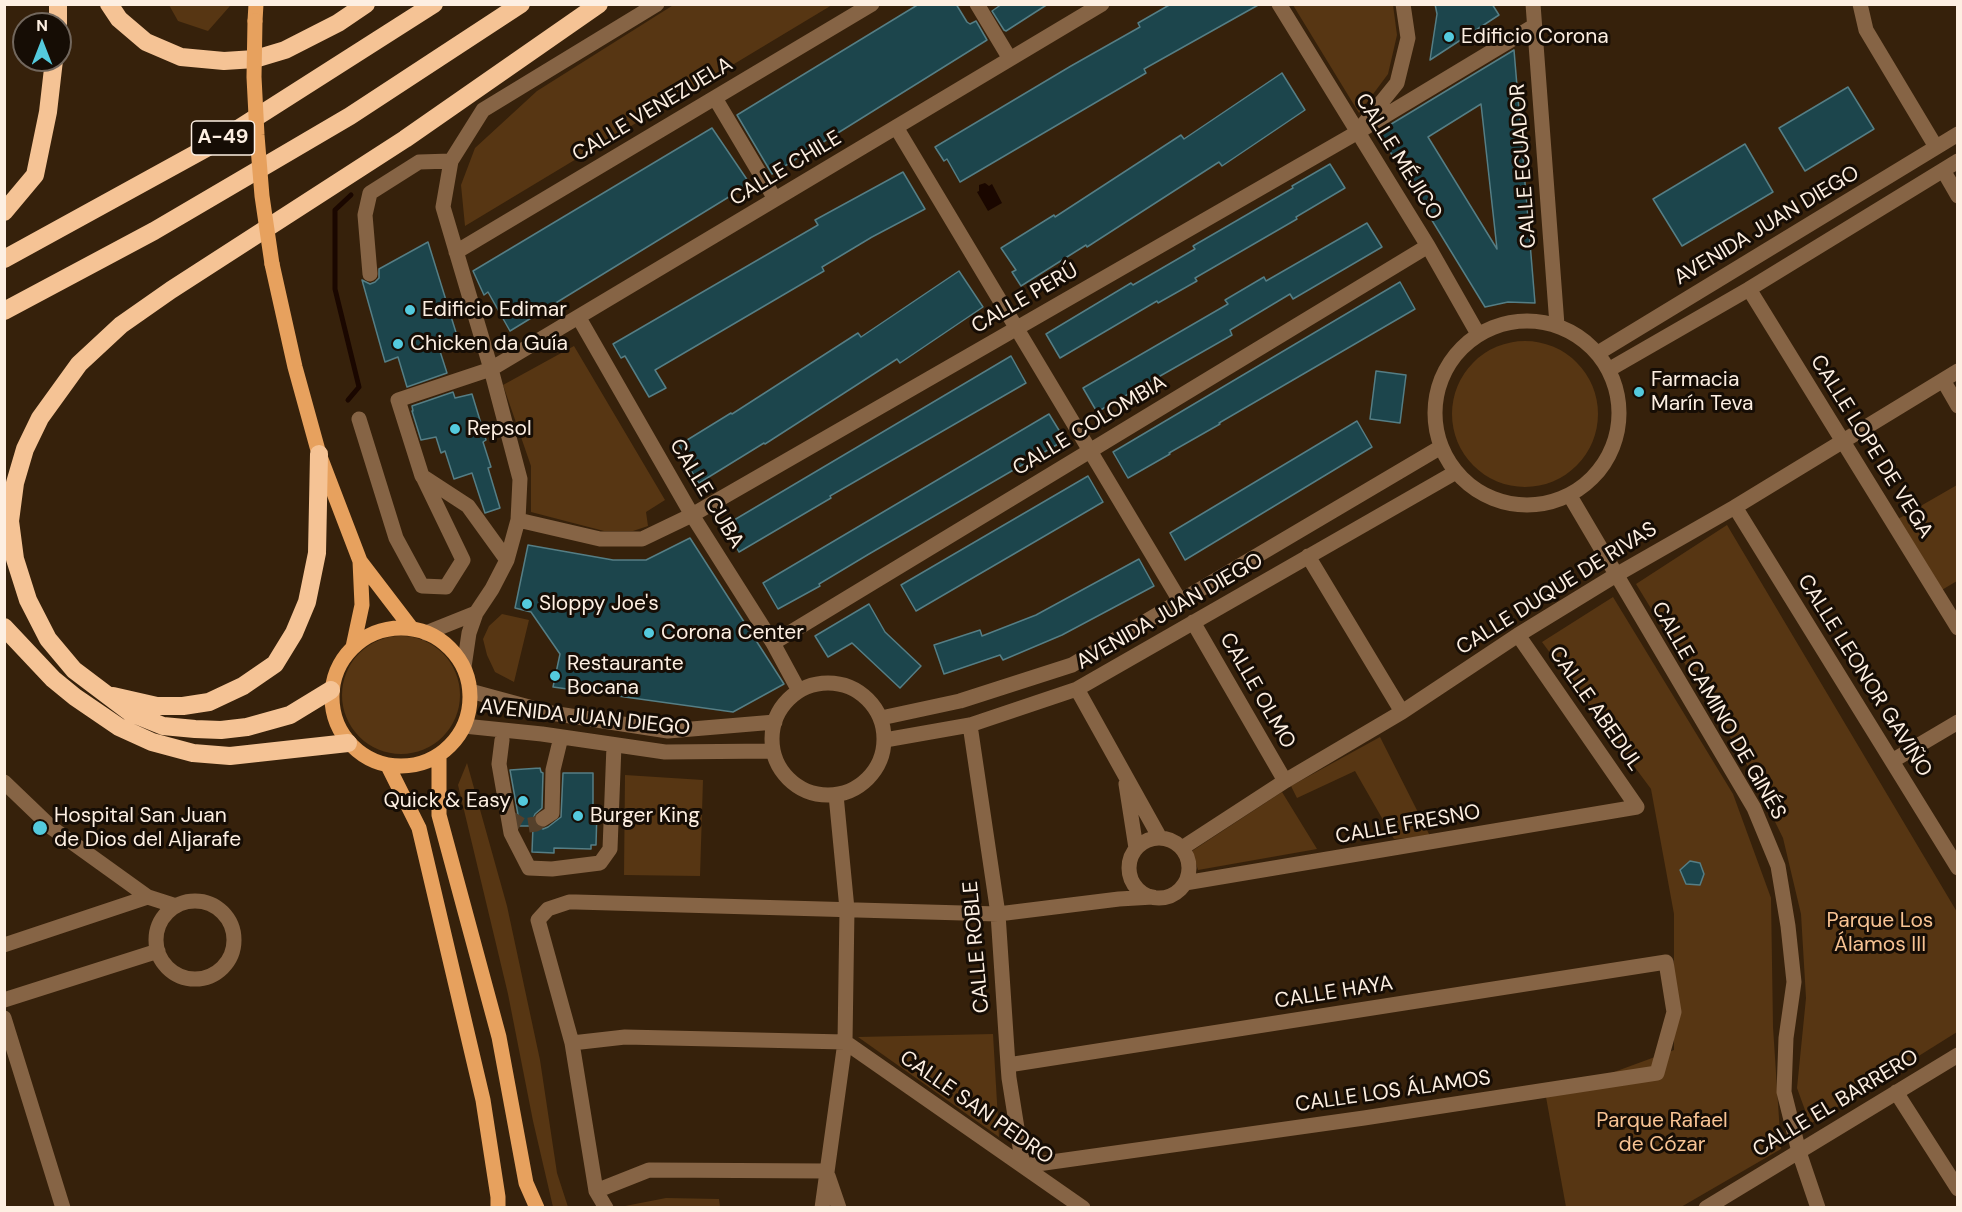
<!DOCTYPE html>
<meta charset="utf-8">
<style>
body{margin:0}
#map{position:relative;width:1962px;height:1212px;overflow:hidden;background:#36210b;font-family:"DM Sans",sans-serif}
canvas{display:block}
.frame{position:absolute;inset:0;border:6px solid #fdefe2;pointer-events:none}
.north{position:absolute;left:12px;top:12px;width:60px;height:60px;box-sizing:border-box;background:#160d05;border:2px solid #72675d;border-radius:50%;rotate:0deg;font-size:16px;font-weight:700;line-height:24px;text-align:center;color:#fdefe2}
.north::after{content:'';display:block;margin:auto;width:21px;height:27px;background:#54cadd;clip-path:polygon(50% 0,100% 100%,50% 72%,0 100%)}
</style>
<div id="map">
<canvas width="1962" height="1212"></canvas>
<div class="frame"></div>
<div class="north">N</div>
</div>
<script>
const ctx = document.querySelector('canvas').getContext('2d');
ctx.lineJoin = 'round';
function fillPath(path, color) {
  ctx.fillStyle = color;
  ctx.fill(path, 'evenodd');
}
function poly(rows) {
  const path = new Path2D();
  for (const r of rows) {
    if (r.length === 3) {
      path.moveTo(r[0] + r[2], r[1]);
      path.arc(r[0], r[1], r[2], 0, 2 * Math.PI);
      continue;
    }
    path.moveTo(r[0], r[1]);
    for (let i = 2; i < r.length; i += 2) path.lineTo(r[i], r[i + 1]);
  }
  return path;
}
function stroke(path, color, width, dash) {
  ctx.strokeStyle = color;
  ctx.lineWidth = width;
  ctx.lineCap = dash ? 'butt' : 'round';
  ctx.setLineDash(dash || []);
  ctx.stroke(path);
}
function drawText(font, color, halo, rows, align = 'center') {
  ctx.font = font + ' "DM Sans",sans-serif';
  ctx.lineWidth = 6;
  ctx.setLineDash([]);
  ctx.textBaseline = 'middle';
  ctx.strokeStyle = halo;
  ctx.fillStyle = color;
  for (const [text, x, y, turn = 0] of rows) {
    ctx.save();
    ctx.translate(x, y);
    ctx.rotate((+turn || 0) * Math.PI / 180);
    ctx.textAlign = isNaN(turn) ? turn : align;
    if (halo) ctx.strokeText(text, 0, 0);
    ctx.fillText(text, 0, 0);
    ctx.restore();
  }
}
fillPath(poly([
 [228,4,230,6,208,31,178,21,169,5],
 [675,4,832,5,465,226,461,185,475,148,537,91],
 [1293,5,1393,5,1397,35,1388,74,1359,113],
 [1525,414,73],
 [574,346,665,500,646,512,648,526,633,531,604,531,531,512,531,466,503,385],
 [1957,485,1957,581,1940,591,1898,519],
 [1727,525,1957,912,1957,1032,1810,1124,1797,1088,1806,998,1801,914,1783,838,1747,765,1636,584],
 [1613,597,1733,794,1771,898,1773,1027,1781,1149,1681,1207,1566,1207,1546,1097,1674,1050,1674,914,1651,789,1542,642],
 [502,614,529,620,514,682,495,672,487,655,483,639,489,626],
 [401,695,59],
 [1380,737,1430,836,1394,839,1355,771,1297,798,1291,786],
 [467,763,507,906,540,1060,557,1173,568,1207,553,1207,533,1121,508,994,458,785],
 [625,775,703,780,700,876,624,875],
 [1282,792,1317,849,1198,870,1192,851],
 [993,1034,999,1137,858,1037],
 [666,1198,719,1199,720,1207,620,1207]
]), '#573613');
fillPath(poly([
 [985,183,989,186,992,184,1002,203,988,211,977,192,979,191,979,185]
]), '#1a0700');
stroke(poly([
 [348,400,359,387,335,289,335,210,351,195]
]), '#1a0700', 5);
const building = poly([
 [919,4,956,4,967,22,970,24,976,21,987,40,772,174,737,115,919,4],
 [1002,4,1048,4,1006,31,1004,30,992,11,1002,4],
 [1171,4,1260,4,1144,69,1146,73,960,182,947,159,944,161,935,147,1071,66,1140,27,1138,23,1171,4],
 [1435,4,1492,4,1499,15,1430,60,1437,14,1435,4],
 [1514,50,1535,303,1508,302,1485,307,1378,132,1514,50],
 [1481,104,1497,249,1428,137,1481,104],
 [1282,73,1305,110,1222,166,1219,162,1087,247,1086,245,1021,286,1012,272,1016,270,1001,248,1054,215,1055,217,1181,135,1184,139,1282,73],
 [1848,87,1874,129,1805,171,1779,128,1848,87],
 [712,128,750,184,510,331,488,292,484,295,473,271,712,128],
 [1745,144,1773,192,1682,246,1653,199,1745,144],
 [1330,164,1345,188,1296,217,1297,219,1195,278,1197,281,1158,303,1157,301,1060,358,1046,334,1131,283,1133,285,1195,249,1193,246,1293,188,1292,186,1330,164],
 [903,172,925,209,872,237,822,267,824,271,655,370,666,388,649,397,625,356,621,358,613,344,818,225,815,220,903,172],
 [1367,223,1382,247,1293,299,1290,294,1230,330,1232,335,1097,412,1083,388,1228,304,1225,300,1264,277,1266,281,1367,223],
 [428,242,458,339,438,345,447,373,407,387,398,357,385,362,362,280,370,284,375,282,379,278,379,269,428,242],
 [959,271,983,307,900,363,897,359,765,444,764,443,699,483,690,469,693,467,679,445,731,413,732,414,858,333,861,337,959,271],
 [1400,282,1415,309,1219,423,1220,424,1169,453,1170,454,1128,478,1113,452,1400,282],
 [1011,356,1026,383,830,496,831,498,739,552,724,526,1011,356],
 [1376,371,1406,375,1400,423,1370,419,1376,371],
 [453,392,455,398,472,394,486,440,483,442,491,467,488,468,500,508,485,513,472,473,454,479,445,451,441,453,436,437,421,440,412,411,413,411,412,406,453,392],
 [1049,414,1065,440,869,554,819,584,820,586,778,609,763,583,1049,414],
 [1357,421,1372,447,1185,560,1170,533,1357,421],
 [1088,476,1103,502,916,611,901,585,1088,476],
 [690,538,784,684,733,712,553,687,560,654,531,612,515,608,528,545,613,560,646,560,690,538],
 [1139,559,1154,586,1062,635,1003,660,1000,655,944,674,934,645,980,630,982,636,1036,615,1139,559],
 [869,604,885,632,921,666,900,688,852,643,828,657,815,636,869,604],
 [540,768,541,772,543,773,542,808,535,814,533,819,535,825,543,829,548,827,561,817,563,773,593,773,593,810,597,810,596,845,591,845,591,849,554,848,554,853,532,852,533,826,520,826,510,770,540,768],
 [1690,861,1700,863,1704,874,1700,885,1686,884,1680,870,1690,861]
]);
fillPath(building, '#1c454c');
stroke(building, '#557e85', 1.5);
stroke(poly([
 [508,817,523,826,536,824,543,819]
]), '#54402b', 15, [15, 8]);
stroke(poly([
 [977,4,1010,59],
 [1279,4,1428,246,1478,334],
 [1533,4,1557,325],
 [1860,4,1866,30,1936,147],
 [715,98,775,199],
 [1363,125,1397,83,1408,38,1403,4],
 [896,127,1180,601],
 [1943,170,1958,196],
 [456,252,872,4],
 [370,274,365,215,370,193,419,162,451,161],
 [1749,289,1958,628],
 [579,318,692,515,773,643,799,691],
 [1527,413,92],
 [1598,353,1958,134],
 [1610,369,1749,289,1958,161],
 [1943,380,1958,406],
 [359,419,396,538,422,586,446,587,463,560,423,477],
 [1570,496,1754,808,1778,866,1788,926,1794,982,1786,1038,1784,1092,1799,1152,1818,1208],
 [1735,507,1958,868],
 [518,520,600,539,642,539,692,515,1358,132,1534,26],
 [1308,556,1402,712],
 [507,560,468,506,422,476,398,400,491,369,1102,4],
 [1193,622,1285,781],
 [426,633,476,613],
 [773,643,1428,246],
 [464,667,469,633,476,613,492,589,507,560,518,520,520,479,491,369,443,207,451,161,483,110,657,4],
 [828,739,56],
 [1077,689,1160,838],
 [470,691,551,713,668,731,775,722],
 [881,718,960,701,1072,665,1441,447],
 [970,725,998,914,1008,1065,1009,1078,1023,1166,1364,1118,1657,1073,1674,1012,1666,962,1008,1065],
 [464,726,542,734,665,752,773,751],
 [502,740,499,764,511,833,529,868,552,869,600,863,610,849,614,745],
 [885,740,970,725,1077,689,1456,472],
 [1892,761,1958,722],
 [4,782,52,828,148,897,176,906],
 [1126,784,1136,848],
 [543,819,552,813,553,770,561,737],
 [1159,868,30],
 [1182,848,1285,781,1402,712,1518,635,1616,575,1735,507,1958,371],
 [1185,883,1637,807,1518,635],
 [195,940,39],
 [4,945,148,897],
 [4,1000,158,951],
 [4,1018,63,1208],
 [845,1042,1083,1208],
 [572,1043,625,1037,845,1042],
 [1896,1092,1958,1189],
 [828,1176,839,1208],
 [596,1191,649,1170,826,1171],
 [606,1208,596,1191,572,1043,538,920,548,909,569,902,576,902,998,914,1119,899,1153,897],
 [822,1208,845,1042,847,909,836,795],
 [1706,1208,1958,1055]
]), '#866445', 15);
stroke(poly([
 [255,21,256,4],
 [272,264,295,367,319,454,360,561,412,629],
 [401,697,69],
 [353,647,362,605,360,561],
 [439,755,439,815,499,1037,526,1183,537,1208],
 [388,766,419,828,483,1100,498,1197,498,1208]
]), '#e7a15e', 15);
stroke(poly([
 [58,4,58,24],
 [109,4,119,19,146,42,181,57,224,61,255,59,285,50,338,23,366,4],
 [4,212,35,175,48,112,54,60],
 [4,259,219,141,434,4],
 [4,311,154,231,350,116,521,4],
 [4,627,53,679,75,697,119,727,152,742,193,753,230,756,348,743],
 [331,690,290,715,247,727,221,730,195,729,163,726,131,713,74,670,48,639,28,600,15,559,10,521,15,483,25,449,40,418,79,364,121,325,171,290,405,139,599,4],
 [113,696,157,706,183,706,209,702,243,686,275,664,294,633,307,602,317,553,319,454]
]), '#f5c395', 18);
stroke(poly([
 [255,21,254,77,257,135,262,196,272,264]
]), '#e7a15e', 15);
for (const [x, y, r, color] of [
 [1449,37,6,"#54cadd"],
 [410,310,6,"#54cadd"],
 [398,344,6,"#54cadd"],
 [1639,392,6,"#54cadd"],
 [455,429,6,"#54cadd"],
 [527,604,6,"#54cadd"],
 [649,633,6,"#54cadd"],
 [555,676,6,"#54cadd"],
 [523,801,6,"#54cadd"],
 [578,816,6,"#54cadd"],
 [40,828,8,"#54cadd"]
]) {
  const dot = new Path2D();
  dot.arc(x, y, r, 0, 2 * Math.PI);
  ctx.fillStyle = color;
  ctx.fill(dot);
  stroke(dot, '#160d05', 2);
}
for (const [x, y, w] of [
 [223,138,63]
]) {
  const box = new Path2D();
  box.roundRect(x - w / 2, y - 17, w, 34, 4.5);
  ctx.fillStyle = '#160d05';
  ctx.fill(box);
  stroke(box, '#fdefe2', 1.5);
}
drawText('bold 20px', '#fdefe2', null, [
 ["A-49",223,138]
]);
drawText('21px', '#fdefe2', '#160d05', [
 ["Edificio Corona",1461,37],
 ["Edificio Edimar",422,310],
 ["Chicken da Guía",410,344],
 ["Farmacia",1651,380],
 ["Marín Teva",1651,404],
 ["Repsol",467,429],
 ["Sloppy Joe's",539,604],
 ["Corona Center",661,633],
 ["Restaurante",567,664],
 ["Bocana",567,688],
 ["Quick & Easy",511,801,"right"],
 ["Hospital San Juan",54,816],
 ["de Dios del Aljarafe",54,840],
 ["Burger King",590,816]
], 'left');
drawText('21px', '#fdefe2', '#160d05', [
 ["CALLE VENEZUELA",653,110,-31],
 ["CALLE MÉJICO",1398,157,58],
 ["CALLE ECUADOR",1524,166,-94],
 ["CALLE CHILE",786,169,-31],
 ["AVENIDA JUAN DIEGO",1767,226,-31],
 ["CALLE PERÚ",1025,299,-30],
 ["CALLE COLOMBIA",1090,426,-31],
 ["CALLE LOPE DE VEGA",1871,447,58],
 ["CALLE CUBA",706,494,59],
 ["CALLE DUQUE DE RIVAS",1557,589,-32],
 ["AVENIDA JUAN DIEGO",1170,612,-30],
 ["CALLE LEONOR GAVIÑO",1864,676,58],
 ["CALLE OLMO",1257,691,60],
 ["CALLE ABEDUL",1595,709,55],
 ["CALLE CAMINO DE GINÉS",1718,711,60],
 ["AVENIDA JUAN DIEGO",585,718,6],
 ["CALLE FRESNO",1408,825,-10],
 ["CALLE ROBLE",977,947,-95],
 ["CALLE HAYA",1334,993,-9],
 ["CALLE LOS ÁLAMOS",1393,1092,-8],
 ["CALLE EL BARRERO",1836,1104,-31],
 ["CALLE SAN PEDRO",976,1108,35]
]);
drawText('21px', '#f8c393', '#160d05', [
 ["Parque Los",1880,921],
 ["Álamos III",1880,945],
 ["Parque Rafael",1662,1121],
 ["de Cózar",1662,1145]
]);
</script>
